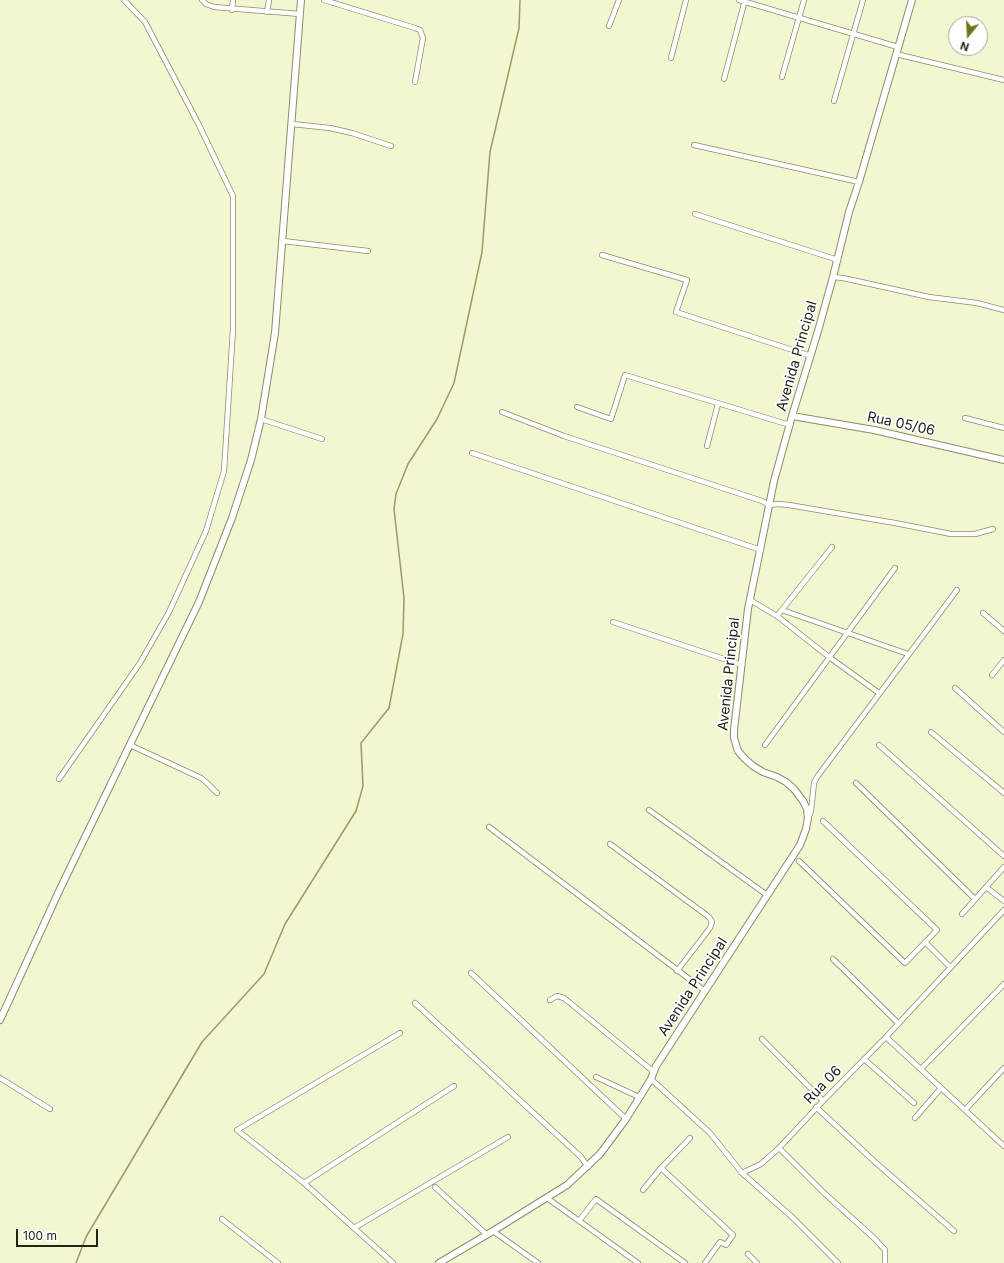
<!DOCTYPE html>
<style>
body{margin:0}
#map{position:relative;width:1004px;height:1263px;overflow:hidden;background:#f4f6d2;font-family:Inter,sans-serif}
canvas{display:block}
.north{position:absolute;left:948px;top:16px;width:40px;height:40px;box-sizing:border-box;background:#fff;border:1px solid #a7a7a2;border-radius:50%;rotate:198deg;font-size:11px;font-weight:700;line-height:16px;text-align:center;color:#232416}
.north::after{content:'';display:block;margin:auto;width:14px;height:18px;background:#72741b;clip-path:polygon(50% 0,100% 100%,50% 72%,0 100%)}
.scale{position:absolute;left:16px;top:1229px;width:82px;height:18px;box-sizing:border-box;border:2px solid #232416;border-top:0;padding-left:5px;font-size:12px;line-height:14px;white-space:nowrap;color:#232416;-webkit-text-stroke:3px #fff;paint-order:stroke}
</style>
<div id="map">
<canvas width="1004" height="1263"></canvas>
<div class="north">N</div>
<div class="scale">100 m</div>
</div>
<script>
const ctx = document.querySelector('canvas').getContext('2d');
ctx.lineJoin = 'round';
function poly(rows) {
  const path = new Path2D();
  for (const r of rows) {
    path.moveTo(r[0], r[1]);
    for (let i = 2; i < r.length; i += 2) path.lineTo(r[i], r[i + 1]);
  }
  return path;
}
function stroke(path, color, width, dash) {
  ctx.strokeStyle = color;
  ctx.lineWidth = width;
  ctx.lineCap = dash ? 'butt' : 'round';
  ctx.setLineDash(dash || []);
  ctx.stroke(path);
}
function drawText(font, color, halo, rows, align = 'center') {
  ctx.font = font + ' Inter,sans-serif';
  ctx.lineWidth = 3.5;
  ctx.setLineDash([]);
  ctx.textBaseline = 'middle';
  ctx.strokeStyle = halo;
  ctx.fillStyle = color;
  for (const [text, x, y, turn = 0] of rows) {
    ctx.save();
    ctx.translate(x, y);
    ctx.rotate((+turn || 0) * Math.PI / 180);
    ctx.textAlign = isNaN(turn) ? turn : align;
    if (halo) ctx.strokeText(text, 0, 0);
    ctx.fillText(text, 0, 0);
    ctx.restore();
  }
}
stroke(poly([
 [76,1263,86,1237,202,1042,264,974,285,924,356,811,363,786,361,743,389,708,403,634,404,598,394,509,396,494,408,464,437,419,454,383,482,252,490,152,519,28,520,0]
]), '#999c62', 1.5);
const street = poly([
 [202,0,206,4,214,7,300,14],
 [324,0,415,28,420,30,423,38,415,82],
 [739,0,898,47],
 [232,10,233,0],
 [267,12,269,0],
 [609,26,619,0],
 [896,54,1004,80],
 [671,58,686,0],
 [782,77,804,0],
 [724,79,745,0],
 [834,101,863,0],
 [292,124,330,128,352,133,391,146],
 [694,145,859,182],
 [695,214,838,260],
 [283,241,368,251],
 [602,255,687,280,676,312,811,356],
 [833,277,843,278,929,297,977,303,1004,310],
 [577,407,611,419,625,375,790,425],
 [502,412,564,436,762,501,769,505,779,504,789,505,895,523,951,534,975,534,993,529],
 [965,418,1004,428],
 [261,419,322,439],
 [707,446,718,404],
 [472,453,761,550],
 [750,600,777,616,829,657,879,693],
 [782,610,908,654],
 [983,613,1004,631],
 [777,616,832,547],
 [613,622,742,665],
 [992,675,1004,660],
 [955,688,1004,732],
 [931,732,1004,793],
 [130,745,201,778,206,782,217,793],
 [765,745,895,568],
 [879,745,1004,856],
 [59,779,140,663,169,612,206,531,224,471,233,329,233,196,198,123,145,22,124,0],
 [856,783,975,899],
 [649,810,767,895],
 [808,818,811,811,814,783,817,777,957,590],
 [489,827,705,991],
 [610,844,709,917,712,922,710,928,677,971],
 [799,861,905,963,937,930,823,821],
 [986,887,1004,901],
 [962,914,1004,867],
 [925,942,950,967],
 [833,959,898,1023],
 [471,973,626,1119],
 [550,1000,557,996,564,998,654,1072],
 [415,1003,581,1157,588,1167],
 [886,1037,1004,1146],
 [762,1039,823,1101],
 [864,1059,914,1103],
 [921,1069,1004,984],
 [596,1077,639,1097],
 [0,1078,50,1109],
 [651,1079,710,1133,742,1173,761,1164,779,1148,823,1101,886,1037,1004,910],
 [816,1107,875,1162,954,1231],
 [965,1110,1004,1068],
 [915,1118,941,1088],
 [779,1148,823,1192,874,1238,885,1250,885,1263],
 [661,1168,733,1235,726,1245,720,1242,705,1263],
 [742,1173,792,1217,838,1263],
 [304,1183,454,1086],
 [435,1187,487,1235],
 [643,1190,661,1168,690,1138],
 [547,1198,638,1263],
 [222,1219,278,1263],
 [579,1221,596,1199,685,1263],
 [354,1228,508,1137],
 [493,1231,538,1263],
 [748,1254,757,1263],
 [393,1263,304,1183,237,1130,400,1033]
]);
const secondary = poly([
 [792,416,874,430,1004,460],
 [0,1020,60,889,199,602,232,518,251,460,261,419,275,333,301,0],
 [439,1263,493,1231,567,1185,600,1154,626,1119,651,1079,656,1066,800,845,806,829,808,818,807,809,803,801,794,789,786,782,777,777,763,772,753,766,745,759,738,751,734,738,734,730,748,609,774,481,792,416,818,331,833,277,849,212,859,182,912,0]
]);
stroke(street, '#8a8c6b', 6);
stroke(secondary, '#8a8c6b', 8);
stroke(street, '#fff', 4.5);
stroke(secondary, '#fff', 6);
drawText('14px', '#232416', '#fff', [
 ["Avenida Principal",797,356,-74],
 ["Rua 05/06",901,424,12],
 ["Avenida Principal",729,674,-84],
 ["Avenida Principal",693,987,-57],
 ["Rua 06",823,1085,-46]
]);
</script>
